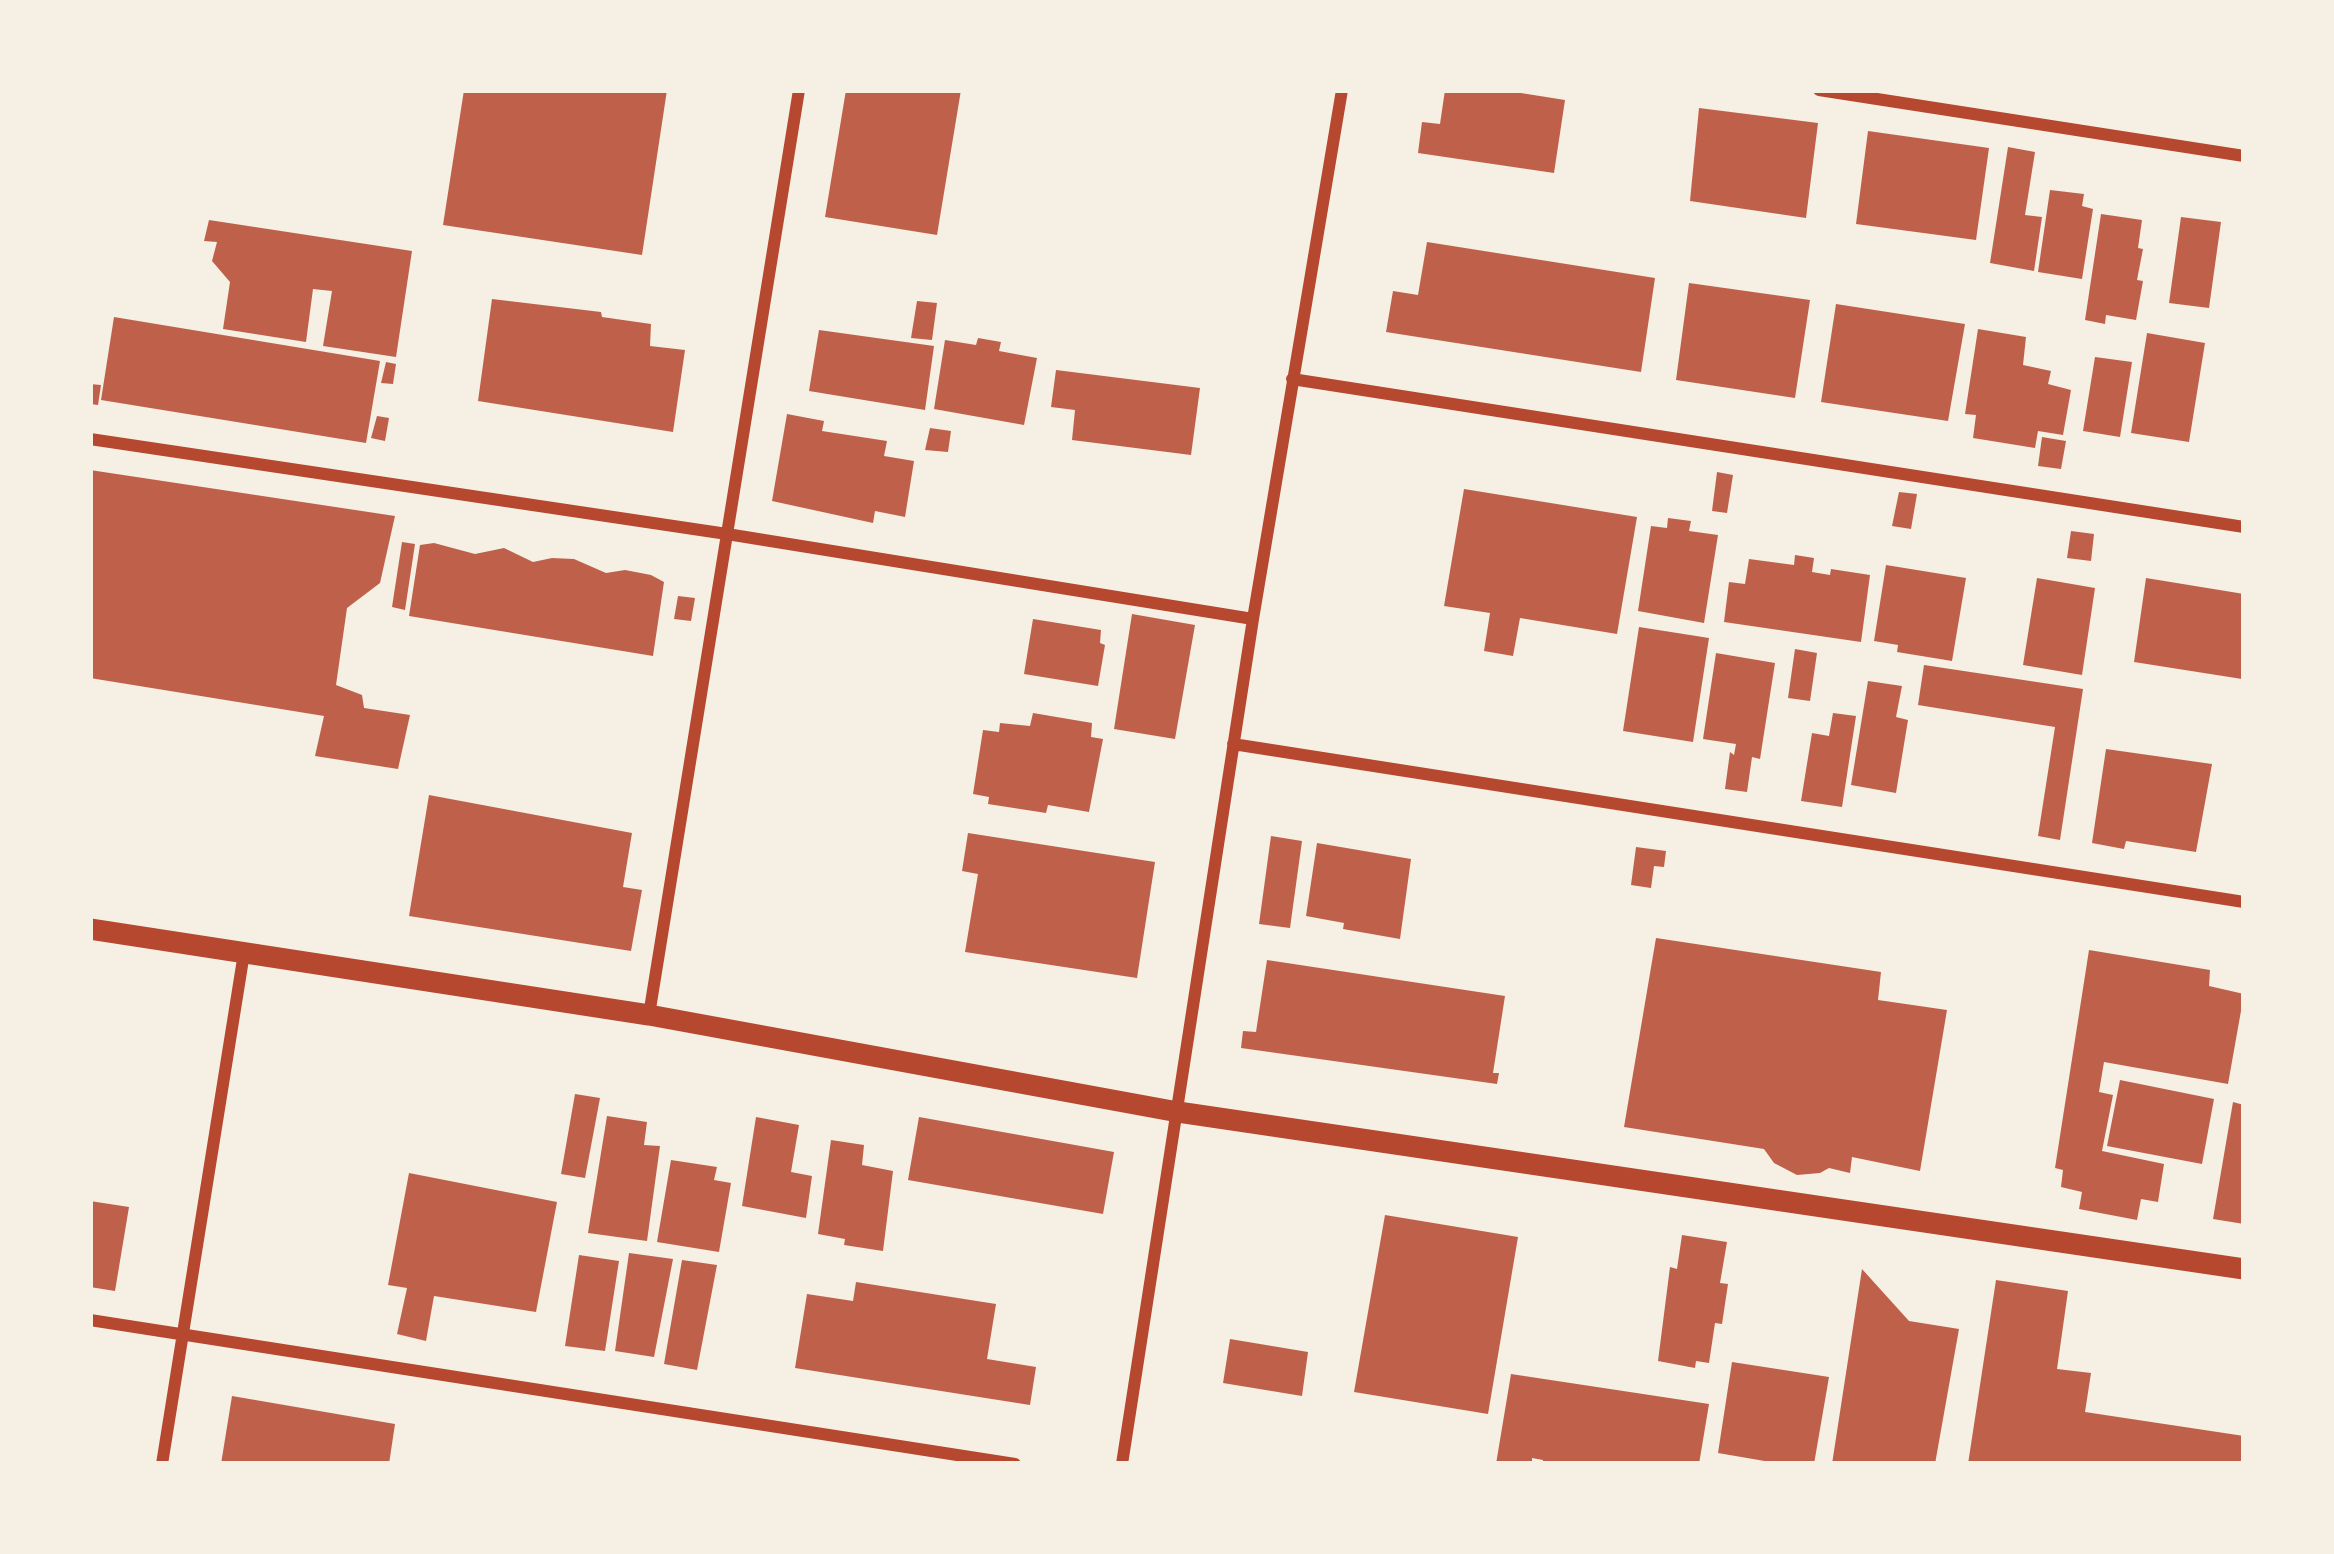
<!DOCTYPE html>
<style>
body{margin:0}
#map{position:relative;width:2334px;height:1554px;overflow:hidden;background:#f6efe4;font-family:Mulish,sans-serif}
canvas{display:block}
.frame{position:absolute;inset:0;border:93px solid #f6efe4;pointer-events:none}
</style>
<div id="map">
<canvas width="2334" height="1554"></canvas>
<div class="frame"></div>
</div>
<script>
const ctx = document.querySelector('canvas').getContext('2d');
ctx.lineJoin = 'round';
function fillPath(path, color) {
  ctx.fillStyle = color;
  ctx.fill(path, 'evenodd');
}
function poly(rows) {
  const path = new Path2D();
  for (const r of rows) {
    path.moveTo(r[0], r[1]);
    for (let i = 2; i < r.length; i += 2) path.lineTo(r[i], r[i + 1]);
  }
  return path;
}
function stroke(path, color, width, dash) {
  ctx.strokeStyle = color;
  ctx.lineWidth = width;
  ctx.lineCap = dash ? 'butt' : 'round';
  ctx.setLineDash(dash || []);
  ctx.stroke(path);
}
fillPath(poly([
 [464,90,667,90,642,255,443,225],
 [846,90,961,90,937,235,825,217],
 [1445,90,1502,90,1565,100,1554,173,1418,153,1422,122,1440,124],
 [1699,108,1818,123,1806,218,1690,201],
 [1868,131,1989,148,1976,240,1856,224],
 [2008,147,2035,152,2025,215,2042,217,2034,271,1990,263],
 [2050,190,2084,194,2082,206,2093,209,2082,279,2038,272],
 [2101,214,2142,220,2138,248,2143,249,2137,280,2143,281,2136,320,2106,315,2105,324,2085,320],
 [2181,217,2221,222,2209,308,2169,303],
 [209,220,412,251,396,357,323,346,332,291,313,289,306,342,223,329,230,282,212,261,217,242,204,241],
 [1427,242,1655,278,1641,372,1386,332,1393,291,1418,295],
 [1689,283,1810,300,1795,398,1676,380],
 [492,299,601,312,602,317,651,324,650,346,685,350,673,432,478,401],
 [917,301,937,303,932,340,911,338],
 [1836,304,1965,324,1948,421,1821,402],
 [114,317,380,361,366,443,101,400],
 [1978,329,2026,337,2023,365,2051,371,2048,384,2071,390,2063,435,2038,431,2035,448,1973,438,1976,415,1965,414],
 [819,330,934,346,925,410,809,391],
 [2147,333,2205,343,2189,442,2131,433],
 [978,338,1001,342,999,351,1037,358,1024,425,934,409,945,340,976,345],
 [2095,357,2132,362,2120,437,2083,431],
 [386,362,396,364,393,384,381,383],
 [1056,370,1200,388,1191,455,1072,440,1075,410,1051,407],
 [90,384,101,385,98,405,90,404],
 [787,414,824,421,822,431,887,441,884,456,914,461,905,517,875,511,873,523,772,501],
 [377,416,389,418,385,441,371,438],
 [930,428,951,431,948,452,925,450],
 [2042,437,2066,441,2061,469,2038,466],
 [90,470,395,516,380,583,347,608,336,685,362,695,364,708,410,715,398,769,315,756,324,716,90,678],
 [1717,472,1733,475,1727,513,1712,511],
 [1464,489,1637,517,1617,634,1520,618,1513,656,1484,651,1490,613,1444,606],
 [1899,492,1917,494,1911,529,1892,526],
 [1668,518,1691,521,1689,531,1718,535,1704,623,1638,611,1651,526,1667,528],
 [2071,531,2094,534,2091,561,2067,558],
 [402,542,415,544,405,610,392,607],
 [434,543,475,554,504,548,533,562,552,558,574,559,606,573,625,570,651,575,664,582,653,656,409,616,420,545],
 [1795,555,1814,558,1812,572,1830,575,1831,569,1870,575,1861,642,1724,622,1729,582,1745,584,1749,559,1794,565],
 [1886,565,1966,578,1952,661,1897,652,1898,645,1874,641],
 [2037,578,2095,588,2082,675,2023,665],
 [2146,578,2244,594,2242,679,2134,662],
 [678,596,695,598,691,621,674,619],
 [1132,614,1195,625,1175,739,1114,729],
 [1033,619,1101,630,1100,643,1105,645,1098,686,1024,674],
 [1639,627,1709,638,1693,742,1623,731],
 [1795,649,1817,653,1810,701,1788,698],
 [1716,653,1775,663,1760,759,1752,757,1747,792,1725,789,1730,752,1734,755,1736,744,1703,739],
 [1924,665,2083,689,2060,840,2038,836,2055,727,1918,705],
 [1868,681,1902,686,1896,717,1908,720,1896,793,1851,785],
 [1033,713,1092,723,1091,737,1103,739,1089,812,1048,805,1046,813,988,804,989,797,973,794,983,730,999,732,1000,723,1030,726],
 [1833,713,1856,716,1842,807,1801,801,1812,733,1829,736],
 [2106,749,2212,764,2196,852,2126,841,2124,849,2092,843],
 [429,795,632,833,623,887,642,890,631,951,409,916],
 [968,833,1155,862,1137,978,965,952,978,874,962,871],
 [1271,836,1302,841,1290,928,1259,924],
 [1317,843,1411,859,1400,939,1343,929,1344,923,1306,916],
 [1636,847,1666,851,1664,867,1654,866,1651,888,1631,885],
 [1656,938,1881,972,1878,1000,1947,1010,1920,1171,1852,1157,1850,1173,1829,1168,1820,1173,1797,1175,1774,1163,1764,1149,1624,1127],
 [2089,950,2210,970,2209,986,2244,994,2228,1084,2104,1062,2099,1092,2113,1095,2102,1151,2164,1164,2158,1202,2141,1199,2137,1220,2079,1209,2082,1192,2061,1187,2063,1170,2055,1168],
 [1267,960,1505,996,1493,1073,1499,1073,1497,1084,1241,1048,1243,1031,1256,1032],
 [2120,1080,2214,1099,2202,1164,2107,1146],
 [575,1094,600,1098,585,1178,561,1174],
 [2233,1102,2244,1105,2244,1224,2213,1219],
 [607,1116,647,1122,644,1145,660,1146,647,1241,588,1233],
 [756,1117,799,1125,791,1172,812,1176,806,1218,742,1206],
 [919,1117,1114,1152,1103,1214,908,1180],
 [831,1140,864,1145,862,1165,893,1171,883,1251,844,1245,845,1239,818,1234],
 [671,1160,717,1167,714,1180,731,1183,719,1252,657,1242],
 [409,1173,557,1202,536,1312,434,1296,426,1341,397,1334,407,1288,388,1285],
 [90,1201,129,1207,115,1291,90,1287],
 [1385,1215,1518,1237,1488,1414,1354,1392],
 [1682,1235,1727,1242,1720,1283,1728,1284,1722,1324,1715,1323,1709,1363,1696,1361,1695,1368,1658,1361,1670,1267,1677,1269],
 [629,1253,673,1259,654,1357,615,1351],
 [579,1255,619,1261,605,1351,565,1346],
 [682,1260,717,1265,697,1370,664,1364],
 [1862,1269,1909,1321,1959,1329,1935,1464,1832,1464],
 [1996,1280,2068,1291,2057,1369,2091,1373,2085,1412,2244,1436,2244,1464,1968,1464],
 [856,1282,996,1304,987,1359,1036,1367,1030,1405,795,1368,807,1294,853,1301],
 [1230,1339,1308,1352,1302,1396,1223,1383],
 [1732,1362,1829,1377,1814,1464,1782,1464,1718,1453],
 [1511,1374,1709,1404,1699,1464,1543,1464,1543,1460,1532,1458,1532,1464,1496,1464],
 [232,1396,395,1424,389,1464,221,1464]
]), '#bf614a');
stroke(poly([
 [1819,90,2244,156],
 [1292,379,2244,527],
 [90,439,727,534,1253,619],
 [1233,744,2244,902],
 [649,1015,799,90],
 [90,1320,1015,1464],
 [162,1464,244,953],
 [1122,1464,1253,619,1342,90]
]), '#b5482f', 12);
stroke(poly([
 [90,929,649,1015,1178,1112,2244,1269]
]), '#b5482f', 21);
</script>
